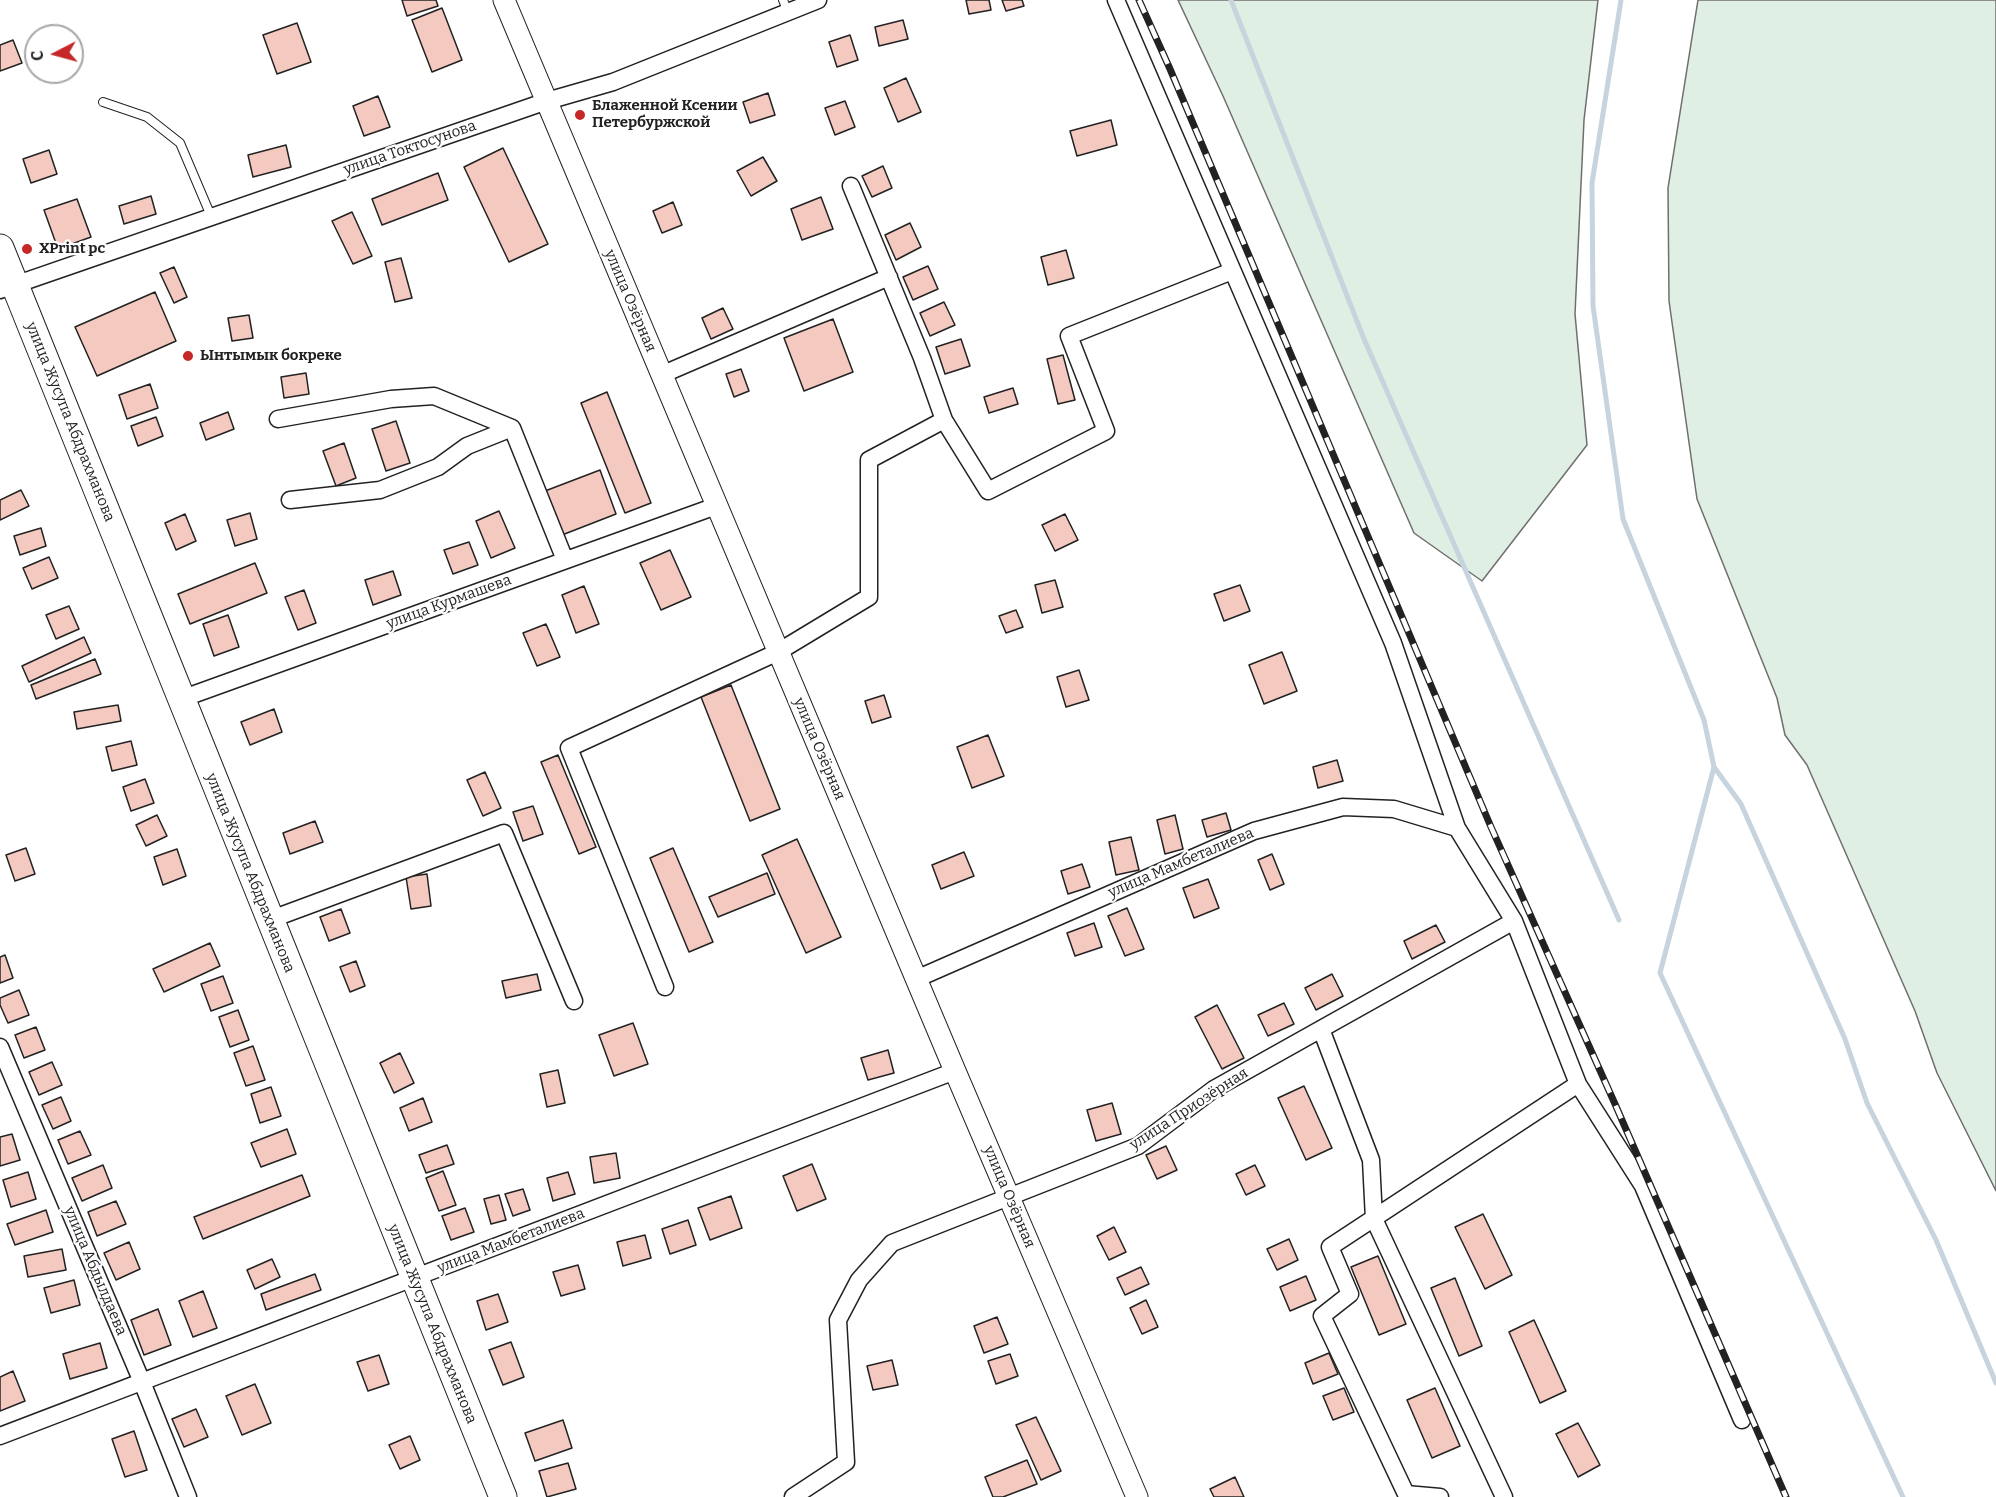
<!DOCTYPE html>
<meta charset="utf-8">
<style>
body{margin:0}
#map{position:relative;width:1996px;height:1497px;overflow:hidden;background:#fff;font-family:Bitter,serif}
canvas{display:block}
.north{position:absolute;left:24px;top:24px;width:60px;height:60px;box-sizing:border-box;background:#fff;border:2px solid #a7a7a7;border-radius:50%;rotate:264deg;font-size:16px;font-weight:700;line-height:24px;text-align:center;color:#222}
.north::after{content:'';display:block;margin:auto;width:21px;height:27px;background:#c62828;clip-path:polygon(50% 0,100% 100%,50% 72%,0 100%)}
</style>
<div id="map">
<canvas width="1996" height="1497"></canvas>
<div class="north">С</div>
</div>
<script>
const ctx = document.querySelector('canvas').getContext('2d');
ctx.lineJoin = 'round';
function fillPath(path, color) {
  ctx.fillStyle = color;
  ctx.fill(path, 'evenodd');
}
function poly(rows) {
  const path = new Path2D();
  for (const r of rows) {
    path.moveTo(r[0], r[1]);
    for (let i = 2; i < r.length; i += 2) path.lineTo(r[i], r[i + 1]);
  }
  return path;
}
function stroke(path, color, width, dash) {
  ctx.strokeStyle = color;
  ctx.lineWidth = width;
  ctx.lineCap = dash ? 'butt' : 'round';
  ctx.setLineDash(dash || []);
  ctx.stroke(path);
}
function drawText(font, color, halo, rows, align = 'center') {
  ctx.font = font + ' Bitter,serif';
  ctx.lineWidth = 4.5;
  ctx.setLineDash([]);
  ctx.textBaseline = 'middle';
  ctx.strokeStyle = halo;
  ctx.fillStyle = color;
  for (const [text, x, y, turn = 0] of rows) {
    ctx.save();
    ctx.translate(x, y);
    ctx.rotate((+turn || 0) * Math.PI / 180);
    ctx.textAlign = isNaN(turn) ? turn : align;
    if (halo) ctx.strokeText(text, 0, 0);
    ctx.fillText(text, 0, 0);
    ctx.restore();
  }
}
const green = poly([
 [1178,0,1598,0,1584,120,1575,314,1587,445,1482,581,1414,533,1223,96,1178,0],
 [1698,0,1996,0,1996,1191,1937,1073,1915,1011,1807,765,1785,735,1777,698,1697,499,1669,301,1668,188,1698,0]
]);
fillPath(green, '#e0efe3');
stroke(green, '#6f6f6f', 1.5);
stroke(poly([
 [1231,0,1364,339,1619,920],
 [1621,0,1592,183,1593,306,1623,519,1704,720,1714,767,1741,804,1845,1039,1867,1103,1936,1240,1996,1383],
 [1714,767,1660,973,1903,1497]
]), '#c7d3dd', 5);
const building = poly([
 [402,0,436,0,438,6,407,16,402,0],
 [966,0,989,0,991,10,969,14,966,0],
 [1002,0,1022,0,1024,6,1006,11,1002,0],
 [442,8,462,60,432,72,412,20,442,8],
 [903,20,908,39,879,46,875,27,903,20],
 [297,23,311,62,277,74,263,35,297,23],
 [850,35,858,60,837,67,829,42,850,35],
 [13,40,22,63,0,71,0,45,13,40],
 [906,78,921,112,898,122,884,88,906,78],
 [768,93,775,115,750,123,743,102,768,93],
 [378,96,390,127,364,136,353,106,378,96],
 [845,101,855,127,835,135,825,108,845,101],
 [1111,120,1117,145,1077,156,1070,131,1111,120],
 [286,145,291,167,253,177,248,155,286,145],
 [503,148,548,244,509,262,464,167,503,148],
 [49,150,57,174,31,183,23,159,49,150],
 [763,157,777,181,751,196,737,171,763,157],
 [883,166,892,188,872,197,862,176,883,166],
 [438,173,448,200,382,225,372,199,438,173],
 [151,196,156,214,124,224,119,206,151,196],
 [821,197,833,229,802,240,791,209,821,197],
 [77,199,91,237,58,249,44,210,77,199],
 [673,202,682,225,662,233,653,211,673,202],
 [352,212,372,256,353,264,332,221,352,212],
 [910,223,921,247,896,260,885,235,910,223],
 [1066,250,1074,278,1048,285,1041,257,1066,250],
 [401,258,412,298,395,302,385,262,401,258],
 [928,266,938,289,913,300,903,277,928,266],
 [174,267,187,297,174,303,160,273,174,267],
 [155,292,176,341,97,376,75,327,155,292],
 [944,302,955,325,930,336,920,313,944,302],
 [723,308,733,329,711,339,702,318,723,308],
 [249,315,253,338,232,341,228,318,249,315],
 [833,319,853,372,804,391,784,338,833,319],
 [961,339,970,366,945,374,936,347,961,339],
 [1063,355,1075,400,1058,404,1047,359,1063,355],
 [741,369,749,391,734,397,726,374,741,369],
 [306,373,309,394,284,398,281,377,306,373],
 [150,384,158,408,127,419,119,395,150,384],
 [1013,388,1018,404,989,413,984,397,1013,388],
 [607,392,651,503,625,513,581,403,607,392],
 [228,412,234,429,206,440,200,423,228,412],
 [156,417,163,436,138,446,131,426,156,417],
 [396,421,410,463,386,471,372,429,396,421],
 [344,443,356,478,336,486,323,451,344,443],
 [600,470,616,514,562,535,545,491,600,470],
 [21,490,29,506,0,520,0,500,21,490],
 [499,511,515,548,491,558,476,521,499,511],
 [250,513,257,539,235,546,227,520,250,513],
 [185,514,196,541,176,550,165,523,185,514],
 [1065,514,1078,540,1055,551,1042,525,1065,514],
 [41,528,46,546,20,555,14,536,41,528],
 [469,542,478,565,453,574,444,550,469,542],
 [670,550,691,597,661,610,640,563,670,550],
 [49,557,58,578,32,589,23,568,49,557],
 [255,563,267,593,190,624,178,594,255,563],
 [393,571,401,595,373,605,365,580,393,571],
 [1055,580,1063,607,1042,613,1035,585,1055,580],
 [1240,585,1250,611,1224,621,1214,594,1240,585],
 [584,586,599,624,576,633,562,595,584,586],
 [304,590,316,623,298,630,285,597,304,590],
 [69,606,79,629,56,639,46,615,69,606],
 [1016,610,1023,627,1006,633,999,616,1016,610],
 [228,615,239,647,214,656,203,624,228,615],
 [546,624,560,657,537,666,523,633,546,624],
 [84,637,91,653,29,682,22,666,84,637],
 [1282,652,1297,691,1264,704,1249,665,1282,652],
 [95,659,101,674,36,699,31,685,95,659],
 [1079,670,1089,700,1066,707,1057,677,1079,670],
 [731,685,780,809,750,821,701,697,731,685],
 [884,695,891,717,872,723,865,701,884,695],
 [118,705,121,721,77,729,74,712,118,705],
 [274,709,282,732,250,745,241,722,274,709],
 [988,735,1004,776,972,788,957,747,988,735],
 [131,741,137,765,112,771,106,747,131,741],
 [558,755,596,847,579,854,541,762,558,755],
 [1337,760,1343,781,1318,788,1313,767,1337,760],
 [485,772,501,808,483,816,467,780,485,772],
 [145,779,154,803,131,811,123,787,145,779],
 [533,806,543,834,523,841,513,812,533,806],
 [1226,813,1231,830,1207,837,1202,820,1226,813],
 [157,815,167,836,146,846,136,825,157,815],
 [1175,815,1183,849,1165,854,1157,820,1175,815],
 [315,821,323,842,290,854,283,833,315,821],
 [1131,837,1139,870,1116,875,1109,842,1131,837],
 [797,839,841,937,806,953,762,855,797,839],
 [26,848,35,874,15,881,6,855,26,848],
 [673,848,713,942,689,952,650,858,673,848],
 [177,849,186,876,163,885,154,857,177,849],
 [964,852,974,876,941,889,932,865,964,852],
 [1272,854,1284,884,1270,890,1258,860,1272,854],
 [1082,864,1090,887,1068,894,1061,871,1082,864],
 [767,873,775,894,718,917,709,897,767,873],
 [427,874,431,906,411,909,406,877,427,874],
 [1208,879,1219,908,1194,918,1183,888,1208,879],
 [1127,908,1144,949,1125,956,1108,916,1127,908],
 [341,909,350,933,329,941,320,917,341,909],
 [1094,923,1102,947,1075,956,1067,933,1094,923],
 [1436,925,1445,942,1412,959,1404,941,1436,925],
 [210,943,220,966,164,992,153,969,210,943],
 [5,955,13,978,0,983,0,957,5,955],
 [356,961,365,986,350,992,340,967,356,961],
 [537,974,541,990,506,998,502,981,537,974],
 [1332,974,1343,996,1316,1010,1305,988,1332,974],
 [223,976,233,1003,211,1011,201,984,223,976],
 [19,990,29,1015,8,1023,0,1005,0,998,19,990],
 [1284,1003,1294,1024,1268,1036,1258,1015,1284,1003],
 [1217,1005,1244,1058,1222,1069,1195,1017,1217,1005],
 [238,1010,249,1040,230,1047,219,1017,238,1010],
 [633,1023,648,1064,614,1076,599,1035,633,1023],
 [36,1027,45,1050,24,1058,15,1035,36,1027],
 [253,1046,265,1080,246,1086,234,1053,253,1046],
 [888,1050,894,1073,868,1080,861,1058,888,1050],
 [400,1053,414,1083,394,1093,380,1063,400,1053],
 [52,1062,62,1085,39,1095,29,1072,52,1062],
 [558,1070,565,1103,547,1107,540,1074,558,1070],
 [1304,1086,1332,1148,1306,1160,1278,1098,1304,1086],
 [271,1087,281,1116,260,1123,251,1094,271,1087],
 [61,1097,71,1121,53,1129,42,1105,61,1097],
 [423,1098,432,1122,409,1131,400,1108,423,1098],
 [1112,1103,1121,1134,1096,1141,1087,1110,1112,1103],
 [287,1129,296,1154,261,1167,251,1143,287,1129],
 [80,1131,91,1155,68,1164,58,1140,80,1131],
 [12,1134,20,1160,0,1166,0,1137,12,1134],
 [447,1145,454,1164,426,1173,419,1155,447,1145],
 [1166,1146,1177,1170,1157,1179,1146,1155,1166,1146],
 [616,1153,620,1178,594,1183,590,1157,616,1153],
 [812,1164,826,1199,797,1211,783,1176,812,1164],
 [103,1165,112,1188,82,1201,72,1178,103,1165],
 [1255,1165,1265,1186,1246,1195,1236,1174,1255,1165],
 [443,1171,456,1205,439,1211,426,1178,443,1171],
 [28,1172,36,1199,11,1207,3,1180,28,1172],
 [568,1172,575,1194,553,1201,547,1178,568,1172],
 [302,1175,310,1196,203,1239,194,1217,302,1175],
 [523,1189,530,1210,513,1216,505,1194,523,1189],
 [499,1195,506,1220,491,1224,484,1199,499,1195],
 [731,1196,742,1228,710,1240,698,1208,731,1196],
 [116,1201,126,1224,97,1236,88,1212,116,1201],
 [465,1208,474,1232,451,1240,442,1216,465,1208],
 [46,1210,53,1232,15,1245,7,1224,46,1210],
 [1483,1214,1512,1275,1485,1289,1455,1227,1483,1214],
 [688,1220,696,1245,670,1254,662,1229,688,1220],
 [1114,1227,1126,1252,1109,1260,1097,1236,1114,1227],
 [645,1235,651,1258,623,1266,617,1242,645,1235],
 [1289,1239,1298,1260,1277,1270,1267,1249,1289,1239],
 [129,1242,140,1269,116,1280,104,1253,129,1242],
 [62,1249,66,1270,28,1277,24,1256,62,1249],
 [1378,1256,1406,1324,1379,1335,1351,1267,1378,1256],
 [272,1259,280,1277,255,1289,247,1270,272,1259],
 [578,1265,585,1289,561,1296,553,1272,578,1265],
 [1141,1267,1149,1284,1125,1295,1117,1278,1141,1267],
 [315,1274,321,1290,266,1310,261,1294,315,1274],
 [1306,1276,1316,1300,1290,1311,1280,1287,1306,1276],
 [1455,1278,1482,1346,1459,1356,1431,1288,1455,1278],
 [74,1280,80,1305,51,1313,44,1288,74,1280],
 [203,1291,217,1328,193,1337,179,1301,203,1291],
 [498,1294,508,1322,486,1330,477,1301,498,1294],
 [1146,1300,1158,1327,1142,1334,1130,1308,1146,1300],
 [158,1309,171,1345,144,1355,131,1320,158,1309],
 [997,1317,1008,1344,984,1353,974,1326,997,1317],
 [1534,1320,1566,1391,1540,1403,1509,1332,1534,1320],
 [511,1342,524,1377,503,1385,489,1350,511,1342],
 [100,1343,107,1368,70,1379,63,1354,100,1343],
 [1329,1353,1338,1374,1313,1384,1305,1363,1329,1353],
 [1010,1354,1018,1376,996,1384,988,1361,1010,1354],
 [379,1355,389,1384,368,1391,357,1362,379,1355],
 [892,1360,898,1385,873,1390,867,1366,892,1360],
 [13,1371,25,1401,0,1411,0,1377,13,1371],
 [255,1384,271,1423,242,1435,226,1396,255,1384],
 [1344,1388,1354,1412,1333,1420,1323,1396,1344,1388],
 [1435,1388,1460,1446,1432,1458,1407,1400,1435,1388],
 [196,1409,208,1437,184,1447,172,1419,196,1409],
 [1036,1417,1061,1471,1041,1480,1016,1425,1036,1417],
 [563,1420,572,1448,535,1461,525,1433,563,1420],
 [1578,1423,1600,1465,1578,1477,1556,1434,1578,1423],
 [134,1431,147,1470,125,1477,112,1439,134,1431],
 [410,1436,420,1460,400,1469,389,1445,410,1436],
 [1027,1460,1037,1484,1003,1497,993,1497,985,1477,1027,1460],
 [568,1463,576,1489,547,1497,539,1471,568,1463],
 [1235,1477,1244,1497,1214,1497,1210,1489,1235,1477]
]);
fillPath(building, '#f3c9c0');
stroke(building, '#222', 1.5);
const service = poly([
 [783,0,788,12],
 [103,102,147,117,180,143,211,216]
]);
const minor = poly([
 [1116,0,1393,643,1457,828,1514,921,1578,1084,1643,1186,1742,1420],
 [851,186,922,358,944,420],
 [0,290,547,101,613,82,818,0],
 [661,375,889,277],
 [278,419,391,399,434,396,512,428],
 [290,500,380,490,438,467,467,446,512,428,565,560],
 [181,699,716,506],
 [269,920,504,833,574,1001],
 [916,979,1254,831,1343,807,1394,809,1457,828],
 [665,987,569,748,778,652,869,597,869,460,944,420,988,491,1106,431,1069,336,1232,271],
 [1321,1029,1371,1160,1374,1219,1504,1497],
 [0,1047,142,1382,188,1497],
 [0,1436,955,1071],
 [793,1497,846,1462,838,1320,859,1280,892,1243,1138,1146,1214,1089,1514,921],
 [1440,1497,1406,1494,1322,1316,1350,1294,1330,1247,1578,1084]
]);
const tertiary = poly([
 [504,0,955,1071,1137,1497]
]);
const trunk = poly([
 [0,248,503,1497]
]);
stroke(service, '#222', 10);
stroke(minor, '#222', 19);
stroke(tertiary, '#222', 23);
stroke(trunk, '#222', 29);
stroke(service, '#fff', 8);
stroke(minor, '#fff', 16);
stroke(tertiary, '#fff', 21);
stroke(trunk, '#fff', 27);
const rail = poly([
 [1139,0,1170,69,1491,827,1615,1104,1786,1497]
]);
stroke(rail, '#222', 7);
stroke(rail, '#fff', 4.5, [14]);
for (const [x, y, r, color] of [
 [580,115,6,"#c62828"],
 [27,249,6,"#c62828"],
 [188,356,6,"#c62828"]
]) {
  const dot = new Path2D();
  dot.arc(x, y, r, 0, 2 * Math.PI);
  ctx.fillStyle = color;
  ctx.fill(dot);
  stroke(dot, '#fff', 2);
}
drawText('bold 15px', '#222', '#fff', [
 ["Блаженной Ксении",592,106],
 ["Петербуржской",592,123],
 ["XPrint pc",39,249],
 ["Ынтымык бокреке",200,356]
], 'left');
drawText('15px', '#222', '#fff', [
 ["улица Токтосунова",410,148,-19],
 ["улица Озёрная",630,301,67],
 ["улица Жусупа Абдрахманова",70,422,68],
 ["улица Курмашева",449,602,-20],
 ["улица Озёрная",819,749,67],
 ["улица Мамбеталиева",1181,863,-23],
 ["улица Жусупа Абдрахманова",250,873,68],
 ["улица Приозёрная",1189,1109,-33],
 ["улица Озёрная",1009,1197,67],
 ["улица Мамбеталиева",511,1241,-21],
 ["улица Абдылдаева",95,1271,67],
 ["улица Жусупа Абдрахманова",432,1324,68]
]);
</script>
